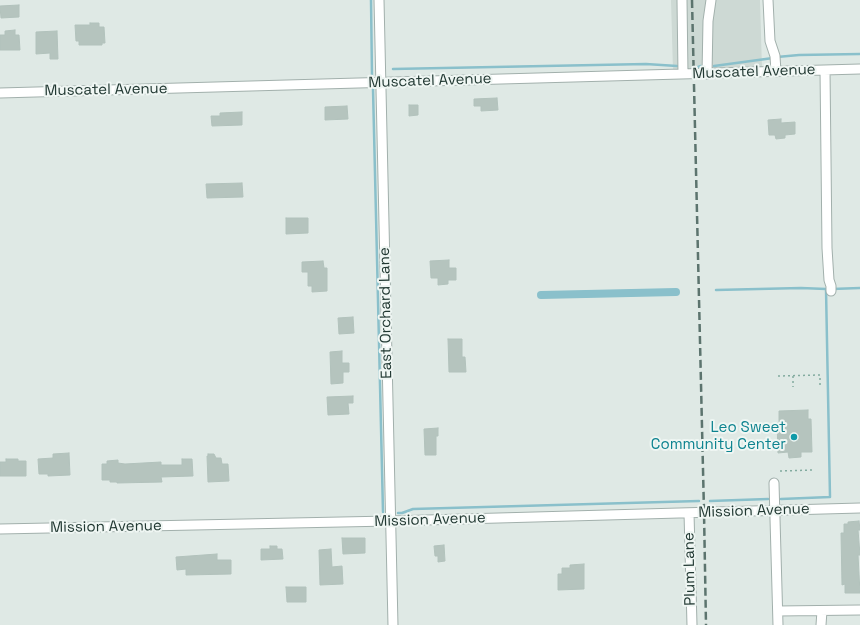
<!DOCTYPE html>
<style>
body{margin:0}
canvas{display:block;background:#dfe9e5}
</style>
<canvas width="860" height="625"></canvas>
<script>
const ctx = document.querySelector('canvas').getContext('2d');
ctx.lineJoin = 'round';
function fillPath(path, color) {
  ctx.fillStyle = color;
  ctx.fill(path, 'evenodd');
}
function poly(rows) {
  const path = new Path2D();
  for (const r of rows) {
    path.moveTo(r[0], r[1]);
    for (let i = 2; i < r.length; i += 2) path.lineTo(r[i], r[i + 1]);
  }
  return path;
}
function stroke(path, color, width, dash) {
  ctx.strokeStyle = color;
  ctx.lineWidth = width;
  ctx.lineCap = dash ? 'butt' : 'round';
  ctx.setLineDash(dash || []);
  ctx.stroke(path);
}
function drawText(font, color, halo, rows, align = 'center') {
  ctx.font = font + ' "Space Grotesk",sans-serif';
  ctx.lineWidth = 4;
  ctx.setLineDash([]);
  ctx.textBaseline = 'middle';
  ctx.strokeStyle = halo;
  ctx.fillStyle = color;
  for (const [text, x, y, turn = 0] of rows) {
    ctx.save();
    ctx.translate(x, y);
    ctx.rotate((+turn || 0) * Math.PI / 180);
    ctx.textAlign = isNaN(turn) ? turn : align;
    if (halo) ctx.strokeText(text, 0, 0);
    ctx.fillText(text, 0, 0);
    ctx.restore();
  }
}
fillPath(poly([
 [671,0,760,0,762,69,673,71]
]), '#cdd9d4');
stroke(poly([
 [371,0,372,76],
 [777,57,799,55,860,54],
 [714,66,773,58],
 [698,67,701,66],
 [393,69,646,64,677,66],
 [373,89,383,512],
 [832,289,860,288],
 [716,290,801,288,826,289,830,497,781,499],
 [710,501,768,499],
 [398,513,402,513,413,509,699,501]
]), '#8ac0cb', 2.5);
stroke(poly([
 [541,295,676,292]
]), '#8ac0cb', 8);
const building = poly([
 [19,5,19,17,1,18,0,6,19,5],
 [90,23,99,23,99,27,104,27,105,43,102,43,102,45,79,45,79,41,76,41,75,25,90,25,90,23],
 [15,30,15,35,19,35,20,50,0,50,0,35,5,35,5,31,15,30],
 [57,31,58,59,50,59,50,53,36,54,36,32,57,31],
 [497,98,498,110,481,111,481,106,474,106,474,99,497,98],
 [409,105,418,105,418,115,409,116,409,105],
 [347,106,348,119,325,120,325,107,347,106],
 [242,112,242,125,212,126,211,116,220,116,220,113,242,112],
 [781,119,781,123,795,122,795,134,785,135,785,138,776,139,775,135,769,135,768,120,781,119],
 [242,183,243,197,207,198,206,184,242,183],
 [286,218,308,218,308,233,286,234,286,218],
 [449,260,449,268,456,268,456,280,448,280,448,284,438,285,438,278,431,278,430,261,449,260],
 [323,261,324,268,327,268,327,291,312,292,312,286,308,286,308,272,302,272,302,262,323,261],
 [353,317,354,333,339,334,338,318,353,317],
 [448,339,462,339,462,357,465,357,466,372,449,372,448,339],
 [342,351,342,363,349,363,349,372,343,372,343,383,331,384,330,352,342,351],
 [353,396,353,403,348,403,349,414,328,415,327,397,353,396],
 [808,410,808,419,811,419,812,452,801,452,801,457,789,458,788,452,778,453,777,423,779,423,779,411,808,410],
 [438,428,438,436,436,436,436,455,425,455,424,429,438,428],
 [69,453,70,475,48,476,48,474,39,474,38,459,53,458,53,454,69,453],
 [208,454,214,454,216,458,221,458,222,464,228,464,229,481,208,482,207,456,208,456,208,454],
 [6,459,18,459,18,461,26,461,26,476,0,476,0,462,6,462,6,459],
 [182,459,192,459,193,476,161,477,162,482,117,483,117,482,110,482,110,480,102,480,102,464,107,464,107,461,118,460,118,463,125,464,161,462,161,465,182,465,182,459],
 [859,521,860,530,858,530,860,555,858,555,860,593,845,593,845,584,842,585,841,533,844,533,844,524,848,524,848,522,859,521],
 [342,538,365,538,365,553,343,554,342,538],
 [444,545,445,561,438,562,438,556,435,556,434,546,444,545],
 [270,546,277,546,277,549,282,549,283,559,261,560,261,549,270,549,270,546],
 [331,549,332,567,342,566,343,584,320,585,319,550,331,549],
 [217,554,217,560,231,560,231,574,186,575,186,569,177,570,176,557,217,554],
 [584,564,584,589,558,590,558,574,562,574,562,568,570,568,570,565,584,564],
 [286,587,306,587,306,602,287,602,286,587]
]);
fillPath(building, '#b5c4be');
stroke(building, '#b2c2bc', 1);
const minor = poly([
 [379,0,393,625],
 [682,0,683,74],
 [768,0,770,41,775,56,776,72],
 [825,70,827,248,829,280,831,286,831,291],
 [707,74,708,21,711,0],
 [0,93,860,69],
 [774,483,778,625],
 [689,513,692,625],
 [0,529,390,521,860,508],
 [778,611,860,610],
 [821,625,822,611]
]);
stroke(minor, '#a2b0ac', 11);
stroke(poly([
 [778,376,820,375,820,385],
 [793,376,793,387],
 [780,471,814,470]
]), '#82ab9f', 1.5, [2, 3]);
stroke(minor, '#fff', 9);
stroke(poly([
 [692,0,704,512,706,625]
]), '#5c746e', 2.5, [8, 4]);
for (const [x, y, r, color] of [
 [794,437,4,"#0f9aa8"]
]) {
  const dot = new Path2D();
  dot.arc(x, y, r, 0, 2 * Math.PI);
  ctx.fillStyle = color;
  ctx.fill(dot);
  stroke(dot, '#eff6f3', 1.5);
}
drawText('15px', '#213832', '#eff6f3', [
 ["Muscatel Avenue",754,72,-2],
 ["Muscatel Avenue",430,81,-2],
 ["Muscatel Avenue",106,90,-1],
 ["East Orchard Lane",386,313,-91],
 ["Mission Avenue",754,511,-2],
 ["Mission Avenue",430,520,-2],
 ["Mission Avenue",106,527,-1],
 ["Plum Lane",690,569,-91]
]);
drawText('15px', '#0d838f', '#eff6f3', [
 ["Leo Sweet",786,428],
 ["Community Center",786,445]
], 'right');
</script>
